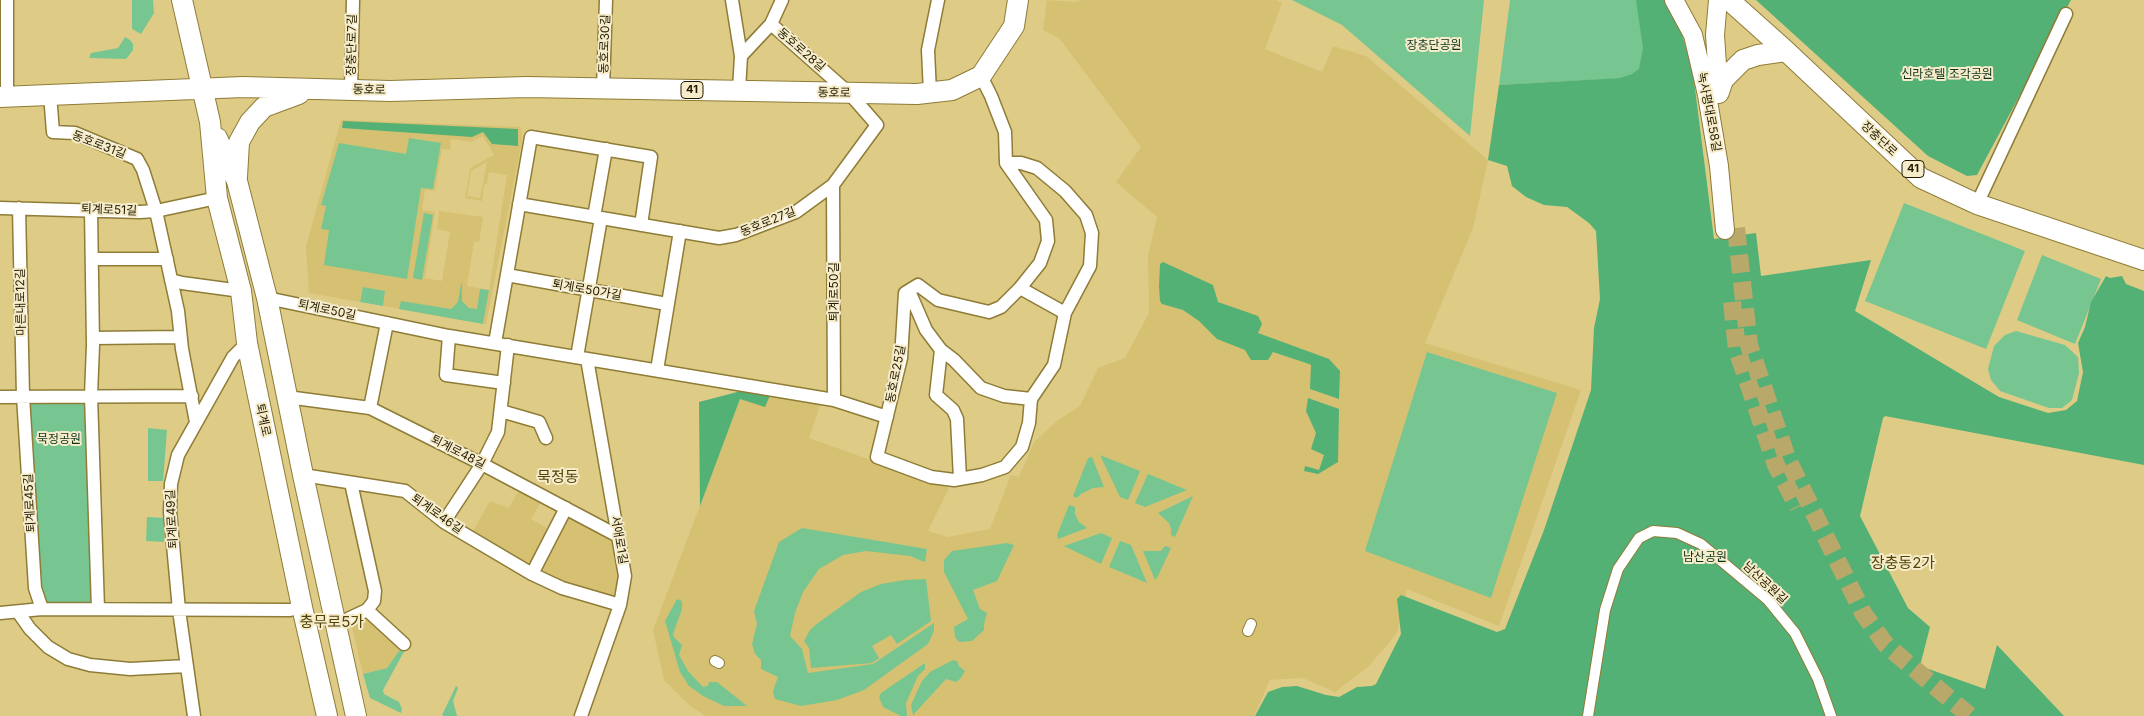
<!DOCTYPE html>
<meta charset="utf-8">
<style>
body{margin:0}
canvas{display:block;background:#decb85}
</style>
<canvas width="2144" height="716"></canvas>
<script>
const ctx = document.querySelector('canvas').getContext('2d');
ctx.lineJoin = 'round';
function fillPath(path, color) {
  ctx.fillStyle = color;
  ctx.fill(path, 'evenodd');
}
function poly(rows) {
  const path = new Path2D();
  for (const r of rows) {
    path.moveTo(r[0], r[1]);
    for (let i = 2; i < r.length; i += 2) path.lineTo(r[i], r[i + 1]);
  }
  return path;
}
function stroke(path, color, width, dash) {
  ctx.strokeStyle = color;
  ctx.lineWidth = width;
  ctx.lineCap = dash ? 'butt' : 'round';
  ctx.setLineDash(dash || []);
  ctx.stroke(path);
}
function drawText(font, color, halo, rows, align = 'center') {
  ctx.font = font + ' Inter,"Noto Sans KR",sans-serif';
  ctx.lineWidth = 4;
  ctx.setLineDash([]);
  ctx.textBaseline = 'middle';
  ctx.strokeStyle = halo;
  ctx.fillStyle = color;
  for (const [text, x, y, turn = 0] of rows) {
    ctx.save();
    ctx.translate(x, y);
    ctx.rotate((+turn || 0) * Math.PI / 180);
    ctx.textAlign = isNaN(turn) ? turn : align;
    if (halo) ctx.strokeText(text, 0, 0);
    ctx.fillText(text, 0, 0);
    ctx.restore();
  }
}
fillPath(poly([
 [1047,0,1076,2,1081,0,1276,0,1282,3,1265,49,1322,72,1333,46,1366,56,1488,160,1473,228,1425,343,1581,390,1499,626,1407,589,1397,633,1368,667,1335,692,1303,678,1270,680,1254,716,706,716,690,706,664,680,653,630,740,399,772,391,821,403,809,438,949,488,928,531,947,537,990,529,1011,475,1019,477,1034,442,1057,421,1080,406,1098,368,1125,358,1149,313,1148,256,1157,217,1116,182,1141,147,1059,38,1043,30],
 [341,120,521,127,522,141,486,324,383,306,385,291,362,291,360,302,309,293,306,246],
 [518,129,518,146,492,144,483,132],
 [483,136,494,155,470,168,465,198,482,201,484,184,487,184,489,172,507,175,489,290,467,286,474,241,479,242,483,217,439,211,437,229,450,232,442,281,425,278,435,212,422,210,425,190,435,191,442,149,450,150,451,139,471,142],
 [487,162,480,198,467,196,471,171],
 [522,485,544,497,531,519,553,532,566,508,610,532,619,577,613,599,562,588,471,535,490,501,509,508],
 [367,610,404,644,387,668,363,674,350,619]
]), '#d6c072');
fillPath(poly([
 [132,0,153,0,154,13,141,34,132,29],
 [1292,0,1484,0,1470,136,1342,25],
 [1510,0,1636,0,1647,25,1643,77,1499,85],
 [125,37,130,40,133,44,133,50,126,59,89,58,91,53,118,48],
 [409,138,441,143,433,189,421,188,407,279,324,265,329,230,321,229,326,206,321,205,339,143,406,154],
 [1904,203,2025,251,1986,349,1865,301],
 [424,213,433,215,422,280,413,278],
 [2042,255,2101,279,2075,344,2017,320],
 [461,284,462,284,462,301,469,308,477,309,480,289,489,290,483,324,399,309,401,301,451,309,458,302],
 [363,287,385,291,383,306,360,302],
 [2016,331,2065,345,2078,357,2079,373,2072,400,2062,408,2049,408,2000,391,1991,380,1988,369,1994,346,2005,335],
 [1427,352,1557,393,1491,598,1365,551],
 [88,398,95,606,47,606,38,588,27,399],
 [148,428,167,430,163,481,148,481],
 [1100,455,1140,471,1128,500,1120,497],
 [1092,457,1104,487,1093,488,1081,494,1077,498,1073,496,1088,458],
 [1148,474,1187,490,1145,507,1135,503],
 [1193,496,1175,537,1171,535,1171,529,1169,523,1158,513],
 [1069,505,1075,507,1075,514,1079,522,1087,528,1058,539,1057,535],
 [147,517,165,518,164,542,146,541],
 [802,528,927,549,925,562,910,556,866,551,843,555,819,569,803,592,795,613,790,636,802,649,808,673,873,664,934,623,934,631,928,644,864,690,837,700,801,706,775,699,773,691,778,677,761,669,761,660,755,654,752,644,757,624,754,611,779,542],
 [1101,533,1112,538,1101,564,1064,546],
 [1120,541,1131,545,1147,583,1109,567],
 [1007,543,1014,545,997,581,973,590,980,609,987,613,984,624,984,630,972,641,959,642,955,637,954,627,968,619,944,572,944,560,952,551],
 [1165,546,1171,548,1158,576,1155,580,1143,551,1161,551],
 [926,579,931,621,897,644,891,635,872,646,879,658,872,663,811,668,809,648,804,641,810,630,818,623,861,592,881,584,905,580],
 [677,599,682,601,682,609,673,634,674,637,682,645,679,655,688,671,703,687,708,686,709,682,717,682,747,706,724,706,703,696,689,686,680,672,665,621],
 [404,644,407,646,383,690,384,694,399,702,402,709,401,713,370,698,363,674,387,668],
 [953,660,957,661,959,666,965,671,961,678,956,682,946,679,913,715,911,705,922,681,930,672],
 [925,663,925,669,918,676,906,703,907,716,901,716,883,707,879,697,881,693],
 [456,686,458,688,453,701,457,716,444,716,442,715]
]), '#77c692');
fillPath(poly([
 [1636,0,1665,0,1680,27,1693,73,1714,239,1756,233,1761,276,1871,260,1855,311,1999,397,2048,413,2066,410,2077,401,2083,372,2078,343,2085,327,2091,302,2106,276,2110,278,2122,276,2126,284,2144,291,2144,465,1885,416,1883,418,1860,516,1908,608,1930,627,1920,666,1985,689,1997,645,2064,716,1255,716,1268,692,1282,687,1297,686,1326,695,1339,697,1357,687,1372,686,1376,684,1401,634,1397,599,1401,595,1497,632,1505,629,1544,530,1591,390,1594,328,1600,299,1596,231,1589,223,1567,207,1544,205,1526,197,1512,186,1507,166,1488,160,1499,85,1620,78,1632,74,1639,69,1643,48],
 [1756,0,2071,0,1977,175,1967,176,1928,156],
 [343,121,518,129,518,146,492,144,483,132,472,137,342,128],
 [1163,262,1213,285,1218,302,1258,316,1262,324,1258,333,1329,359,1340,371,1339,399,1310,389,1311,365,1309,364,1273,352,1268,360,1251,360,1245,350,1217,339,1199,321,1183,310,1162,304,1160,301,1159,286,1160,264],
 [745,390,772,391,765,407,740,399,700,506,699,402],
 [1308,398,1339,409,1338,462,1318,474,1304,471,1305,466,1319,470,1324,455,1311,449,1316,433,1306,411]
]), '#53b176');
stroke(poly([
 [1736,228,1749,345,1787,458,1863,613,1886,645,1970,716],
 [1732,302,1737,350,1776,465,1798,507]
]), '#b8a86a', 18, [18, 9]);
const pedestrian = poly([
 [1248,631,1251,624],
 [715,661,719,663],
 [1588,716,1605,610,1618,569,1639,538,1653,531,1677,533,1701,544,1768,600,1795,633,1818,679,1831,716]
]);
const minor = poly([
 [732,0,741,56,739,90],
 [741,56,771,24,782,0],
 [981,76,991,96,1005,132,1006,163,1046,220,1048,241,1040,263,1020,288,1001,307,989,312,938,300,918,285,905,293,901,358,877,457,931,477,954,480,982,475,1005,467,1022,447,1029,423,1031,399,1054,365,1065,313,1090,266,1092,233,1086,215,1065,191,1037,168,1021,163,1006,163],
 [603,88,606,0],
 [351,90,353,0],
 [930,93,928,50,938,0],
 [50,95,53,132,75,133,137,159,143,170,156,211,178,311,182,349,196,422],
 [7,97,7,0],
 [833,185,834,400],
 [519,204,719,238,736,235,796,212,833,185,877,125,850,94,771,24],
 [1977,204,2066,14],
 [0,208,140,212,156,211,217,198],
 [19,208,23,396,35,588,42,609],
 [91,209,93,345,91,396,98,609],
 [594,217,606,149],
 [92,259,167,259],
 [507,275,667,304],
 [171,280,182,283,241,291],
 [1020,288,1065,313],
 [909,291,926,330,941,350,954,360,981,388,1004,396,1031,399],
 [267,298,449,336,834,400,887,417],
 [449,336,446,375,504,383],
 [93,338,180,337],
 [495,343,531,137,651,157,641,225],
 [941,350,936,395,953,410,957,419,960,479],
 [577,357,601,218],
 [657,370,680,231],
 [0,397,192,396],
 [287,397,370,408,482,464,618,536],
 [370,408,387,323],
 [501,411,539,422,546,438],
 [303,475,405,491,444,522,532,574,562,588,620,605],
 [444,522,482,464,498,432,508,345],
 [532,574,566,508],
 [367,610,404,644],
 [18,612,30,629,48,647,68,659,90,665,130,669,187,666],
 [0,613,42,609,290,610,302,607],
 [335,625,367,610,374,601,375,591,351,483],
 [194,716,179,610,170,512,171,484,178,455,233,357,247,343],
 [581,716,620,605,625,576,587,359]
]);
const secondary = poly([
 [1674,0,1693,35,1707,95,1719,166,1725,230],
 [1718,0,1715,35,1719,94]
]);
const primary = poly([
 [182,0,210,122,217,198,241,291,247,343,302,607,327,716],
 [1729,0,1786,51,1921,178,1977,204,2144,260],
 [1719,92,1723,80,1743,60,1758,55,1786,51],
 [0,97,243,87,390,91,526,87,917,94,952,90,981,76,1014,26,1018,0],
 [217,138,237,181,267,298,303,475,356,716],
 [237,177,239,142,250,122,264,107,299,94]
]);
stroke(pedestrian, '#8e7c37', 12);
stroke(minor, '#8e7c37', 15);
stroke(secondary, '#8e7c37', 20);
stroke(primary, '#8e7c37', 22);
stroke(pedestrian, '#fff', 10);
stroke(minor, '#fff', 12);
stroke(secondary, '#fff', 18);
stroke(primary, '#fff', 20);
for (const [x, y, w] of [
 [692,90,22],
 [1913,169,22]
]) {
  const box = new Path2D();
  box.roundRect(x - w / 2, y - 8.5, w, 17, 4);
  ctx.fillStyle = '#f6ecca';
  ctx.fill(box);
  stroke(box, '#211a00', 1);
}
drawText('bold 11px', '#211a00', null, [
 ["41",692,90],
 ["41",1913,169]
]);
drawText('12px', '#211a00', '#f6ecca', [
 ["동호로30길",605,44,-88],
 ["장충단로7길",352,45,-89],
 ["동호로28길",801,50,41],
 ["동호로",369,90,1],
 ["동호로",834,93,1],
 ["녹사평대로58길",1709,112,79],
 ["장충단로",1879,139,43],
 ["동호로31길",99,145,21],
 ["퇴계로51길",109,210,2],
 ["동호로27길",768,222,-22],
 ["퇴계로50가길",587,290,10],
 ["퇴계로50길",834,292,-90],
 ["마른내로12길",21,302,-91],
 ["퇴계로50길",327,310,12],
 ["동호로25길",896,374,-79],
 ["퇴계로",263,420,78],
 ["퇴계로48길",458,452,27],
 ["퇴계로45길",30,503,-93],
 ["퇴계로46길",437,514,35],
 ["퇴계로49길",172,519,-93],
 ["서애로1길",619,540,80],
 ["남산공원길",1765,583,43]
]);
drawText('12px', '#0d351e', '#f6ecca', [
 ["장충단공원",1434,45],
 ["신라호텔 조각공원",1947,74],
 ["묵정공원",59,439],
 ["남산공원",1705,557]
]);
drawText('15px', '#51430a', '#f6ecca', [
 ["묵정동",558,477],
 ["장충동2가",1903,563],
 ["충무로5가",332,622]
]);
</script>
